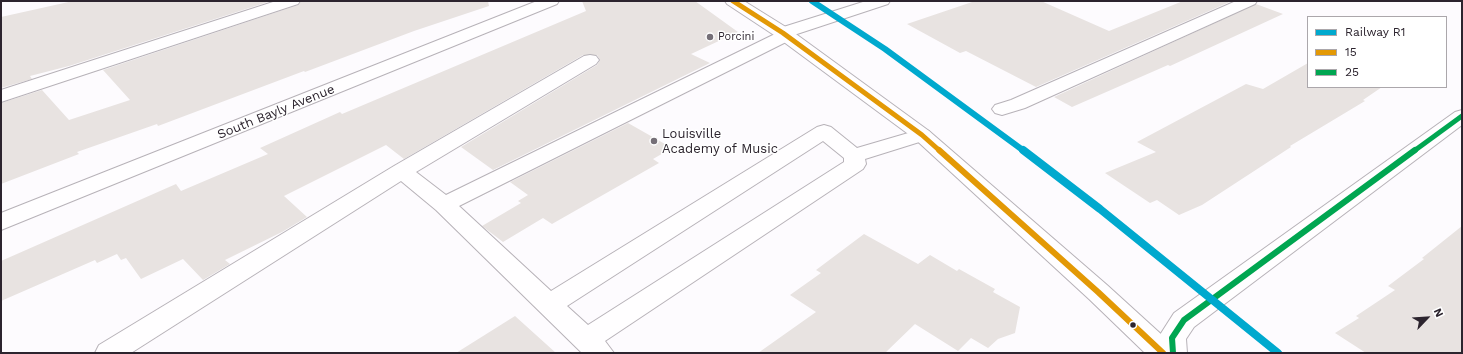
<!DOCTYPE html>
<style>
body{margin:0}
#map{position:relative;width:1463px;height:354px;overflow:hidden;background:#fdfbfe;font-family:"Work Sans",sans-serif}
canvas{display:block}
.frame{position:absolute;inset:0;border:2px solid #2c242e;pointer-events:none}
.legend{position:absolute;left:1307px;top:16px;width:140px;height:72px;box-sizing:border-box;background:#fff;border:1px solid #aba7ab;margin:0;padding:5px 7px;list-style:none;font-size:12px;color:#2c242e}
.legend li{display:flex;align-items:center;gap:8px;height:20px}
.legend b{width:20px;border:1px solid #aba7ab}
.north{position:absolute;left:1407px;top:298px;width:40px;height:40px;-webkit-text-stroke:3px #fff;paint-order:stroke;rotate:65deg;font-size:11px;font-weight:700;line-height:16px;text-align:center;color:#2c242e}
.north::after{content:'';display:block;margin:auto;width:14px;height:18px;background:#2c242e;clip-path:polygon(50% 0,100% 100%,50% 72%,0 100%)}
</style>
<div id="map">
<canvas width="1463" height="354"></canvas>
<div class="frame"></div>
<ul class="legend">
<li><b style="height:5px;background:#00a9ce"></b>Railway R1</li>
<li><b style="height:5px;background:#e39905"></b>15</li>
<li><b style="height:5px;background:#00a651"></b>25</li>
</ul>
<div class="north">N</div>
</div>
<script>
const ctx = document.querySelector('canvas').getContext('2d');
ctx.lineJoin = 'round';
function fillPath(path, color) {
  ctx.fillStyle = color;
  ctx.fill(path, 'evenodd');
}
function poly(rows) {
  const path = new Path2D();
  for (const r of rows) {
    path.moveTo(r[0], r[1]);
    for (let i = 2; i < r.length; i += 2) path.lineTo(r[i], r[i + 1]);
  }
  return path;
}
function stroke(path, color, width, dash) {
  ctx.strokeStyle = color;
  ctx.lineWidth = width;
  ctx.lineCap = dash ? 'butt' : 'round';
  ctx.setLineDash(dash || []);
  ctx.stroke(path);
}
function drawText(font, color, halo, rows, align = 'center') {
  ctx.font = font + ' "Work Sans",sans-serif';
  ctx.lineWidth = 3;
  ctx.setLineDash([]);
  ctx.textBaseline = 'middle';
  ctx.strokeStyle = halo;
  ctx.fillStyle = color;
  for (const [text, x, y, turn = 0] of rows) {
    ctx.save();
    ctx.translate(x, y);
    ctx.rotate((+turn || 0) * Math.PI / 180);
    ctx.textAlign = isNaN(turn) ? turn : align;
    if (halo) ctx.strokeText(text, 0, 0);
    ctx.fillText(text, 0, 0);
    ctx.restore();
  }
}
fillPath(poly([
 [73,1,271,1,69,66,30,76,32,79,1,88,1,17],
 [301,1,488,1,489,6,414,31,305,72,304,71,158,126,157,124,77,152,79,154,1,184,1,103,42,90,69,120,130,100,103,70,298,5],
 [582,1,695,1,738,32,691,54,710,63,493,170,461,147,597,65,600,60,597,55,583,55,404,159,386,145,284,196,307,217,282,232,225,260,230,264,203,280,183,259,141,279,126,258,121,260,117,254,97,263,95,260,1,301,1,261,176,184,181,191,268,154,260,148,340,112,342,114,586,11],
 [975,1,1041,1,1109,31,1183,1,1232,1,1036,87,966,51,960,53,907,24],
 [1256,4,1283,14,1170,66,1168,65,1072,107,1054,97],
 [1308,63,1308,87,1382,87,1363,100,1365,101,1290,146,1291,147,1202,205,1179,215,1157,200,1150,203,1105,173,1156,152,1137,142,1246,84,1263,89],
 [628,123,672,148,653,159,659,163,552,224,543,218,503,242,482,226,521,203,518,201,528,195,510,182],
 [1462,226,1462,353,1366,353,1335,333,1359,318,1356,316,1395,290,1388,286,1424,259,1422,258],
 [864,234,918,264,930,255,957,271,959,269,995,289,993,292,1020,307,1015,333,998,339,988,348,971,338,958,351,915,324,885,353,758,353,816,312,790,295,821,273,816,270],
 [515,316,556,353,456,353]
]), '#e8e3e1');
const minor = poly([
 [276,1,300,1,298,4,1,102,1,90,276,1],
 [537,1,559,1,557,4,1,230,1,213,537,1],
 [866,1,890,1,888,4,794,35,792,39,459,206,551,291,817,127,824,125,831,127,857,148,922,129,929,131,932,135,929,139,865,159,866,164,863,169,605,341,614,353,582,353,436,210,401,181,131,353,95,353,99,345,394,166,584,56,590,55,596,56,599,60,596,64,416,172,446,195,775,34,777,29,866,1],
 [823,141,844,158,844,162,588,325,567,306,823,141],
 [1236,1,1257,1,1255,4,1025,108,1002,115,995,113,992,109,995,105,1011,100,1236,1],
 [1462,110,1462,125,1194,327,1186,339,1187,353,1159,353,1158,338,1174,313,1455,112,1462,110]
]);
const major = poly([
 [725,1,744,1,789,29,929,131,1107,285,1173,345,1177,353,1145,353,1089,299,915,139,777,37,727,4,725,1]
]);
stroke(minor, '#b7b2b8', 2);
stroke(major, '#b7b2b8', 2);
fillPath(minor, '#fffeff');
fillPath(major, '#fffeff');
stroke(poly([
 [733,1,783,33,922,135,940,151]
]), '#e39905', 5);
stroke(poly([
 [939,150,1098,292,1163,353]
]), '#e39905', 6);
stroke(poly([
 [1414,151,1462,116]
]), '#00a651', 5);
stroke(poly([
 [1173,353,1172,338,1184,320,1415,150]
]), '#00a651', 6);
stroke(poly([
 [812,1,885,49,1024,151]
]), '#00a9ce', 6);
stroke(poly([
 [1023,150,1100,209,1278,353]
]), '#00a9ce', 8);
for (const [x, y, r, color] of [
 [710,37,4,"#756f77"],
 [654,141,4,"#756f77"],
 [1133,325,3.5,"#2c242e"]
]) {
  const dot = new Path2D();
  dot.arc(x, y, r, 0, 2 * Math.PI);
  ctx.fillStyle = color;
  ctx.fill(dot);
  stroke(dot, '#fff', 1.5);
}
drawText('11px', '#2c242e', '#fff', [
 ["Porcini",718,37]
], 'left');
drawText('13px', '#2c242e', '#fff', [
 ["South Bayly Avenue",276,112,-22]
]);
drawText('13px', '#2c242e', '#fff', [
 ["Louisville",662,134],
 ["Academy of Music",662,149]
], 'left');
</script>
